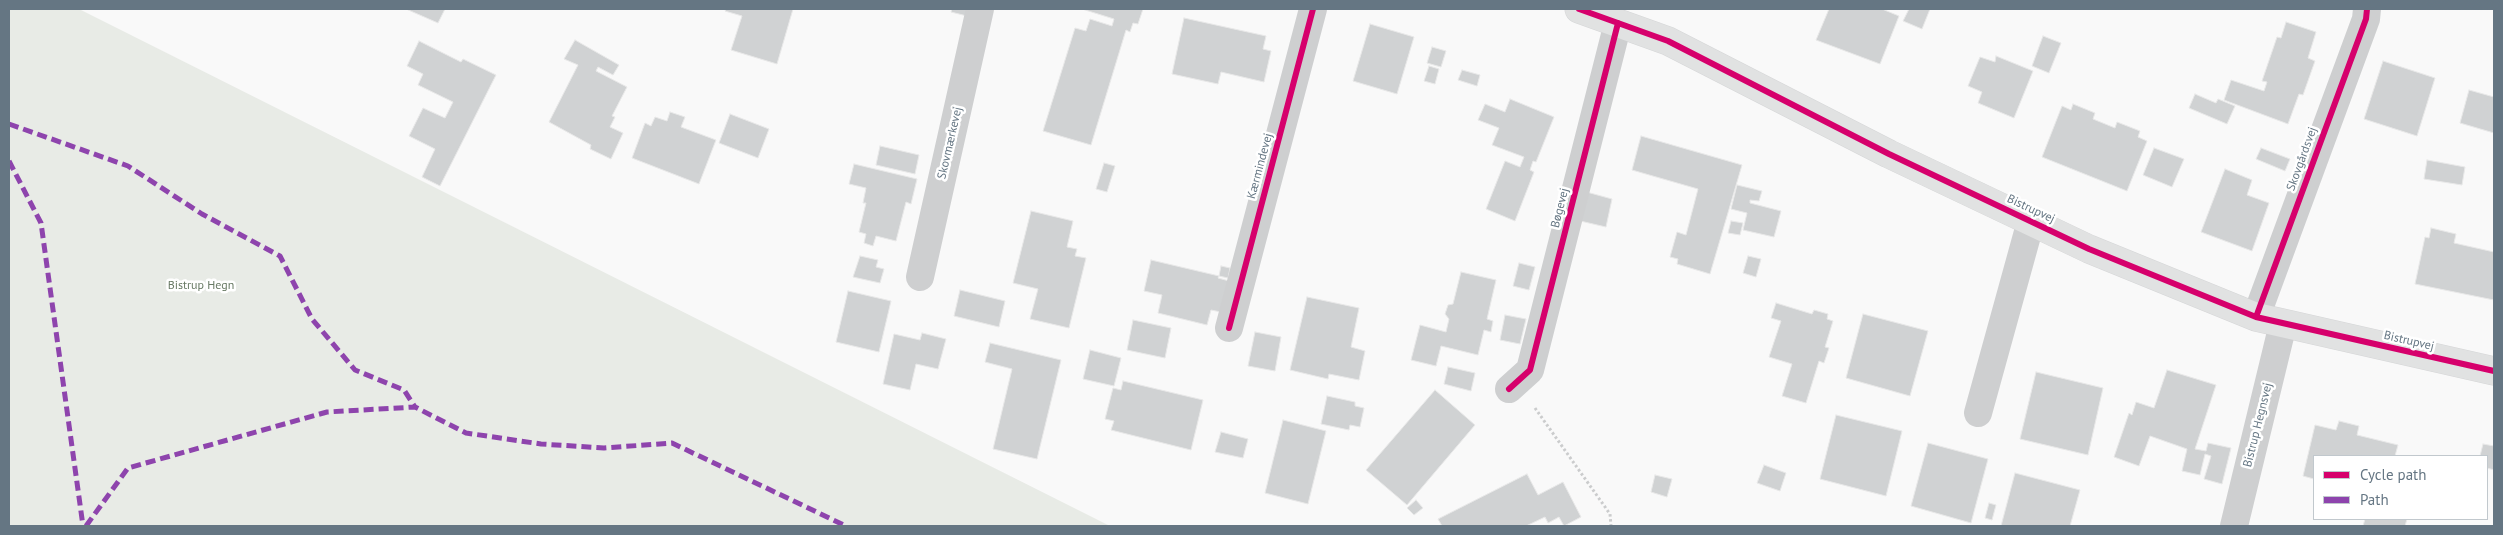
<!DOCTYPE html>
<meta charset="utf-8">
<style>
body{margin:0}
#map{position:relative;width:2503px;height:535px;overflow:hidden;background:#f9f9f9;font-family:"PT Sans",sans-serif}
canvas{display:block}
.frame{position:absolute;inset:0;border:10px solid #657683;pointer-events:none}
.legend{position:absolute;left:2313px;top:455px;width:175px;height:65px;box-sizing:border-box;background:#fff;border:1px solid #c1c8cd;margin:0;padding:6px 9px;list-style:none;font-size:15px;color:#657683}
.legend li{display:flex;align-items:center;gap:10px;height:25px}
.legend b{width:25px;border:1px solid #c1c8cd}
</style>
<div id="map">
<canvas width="2503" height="535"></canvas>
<div class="frame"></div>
<ul class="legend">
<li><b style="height:6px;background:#d6006c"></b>Cycle path</li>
<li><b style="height:6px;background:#8e44ad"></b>Path</li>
</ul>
</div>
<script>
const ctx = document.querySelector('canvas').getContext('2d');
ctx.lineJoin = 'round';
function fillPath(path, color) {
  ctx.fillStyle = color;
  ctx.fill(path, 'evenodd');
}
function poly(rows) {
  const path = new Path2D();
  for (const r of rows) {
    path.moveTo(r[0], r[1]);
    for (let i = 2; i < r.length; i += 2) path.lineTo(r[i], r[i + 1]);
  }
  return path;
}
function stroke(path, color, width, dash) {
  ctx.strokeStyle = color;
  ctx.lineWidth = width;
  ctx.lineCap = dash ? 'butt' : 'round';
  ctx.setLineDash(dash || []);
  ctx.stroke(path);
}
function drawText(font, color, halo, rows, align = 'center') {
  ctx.font = font + ' "PT Sans",sans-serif';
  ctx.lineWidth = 5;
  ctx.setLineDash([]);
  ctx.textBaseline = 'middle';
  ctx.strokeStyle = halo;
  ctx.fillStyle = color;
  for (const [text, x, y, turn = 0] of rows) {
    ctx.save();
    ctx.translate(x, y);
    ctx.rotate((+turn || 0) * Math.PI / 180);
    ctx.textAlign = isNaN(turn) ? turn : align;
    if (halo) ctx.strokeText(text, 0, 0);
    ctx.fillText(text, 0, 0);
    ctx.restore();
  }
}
fillPath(poly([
 [9,9,79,9,1110,526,9,526]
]), '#e8ebe6');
const building = poly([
 [406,9,445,9,438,23,406,9],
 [726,9,793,9,777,64,731,50,742,16,725,11,726,9],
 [952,9,969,9,967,16,951,12,952,9],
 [1082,9,1143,9,1138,24,1133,23,1130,32,1126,30,1091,145,1043,131,1075,28,1086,31,1090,19,1112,26,1114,19,1082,9],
 [1829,9,1882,9,1899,16,1880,64,1816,40,1829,9],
 [1909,9,1930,9,1922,29,1903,21,1909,9],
 [1184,18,1266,36,1263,49,1271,51,1264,82,1221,72,1218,84,1172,74,1184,18],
 [2286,22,2316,32,2308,58,2315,61,2303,95,2299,94,2288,124,2224,100,2231,80,2264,91,2267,82,2262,81,2277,37,2281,38,2286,22],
 [1370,24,1414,37,1397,94,1353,81,1370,24],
 [2043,36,2061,43,2049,73,2032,66,2043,36],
 [575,40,619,65,613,75,598,67,596,71,627,87,612,116,615,117,610,127,623,133,611,159,590,149,591,145,549,122,578,65,564,59,575,40],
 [419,41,461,62,463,59,496,75,440,186,422,177,435,149,409,136,423,108,445,118,453,102,418,85,423,74,407,66,419,41],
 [1432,47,1446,51,1441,67,1427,63,1432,47],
 [1996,56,2033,71,2014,118,1978,103,1982,92,1968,86,1980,57,1995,62,1996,56],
 [2383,61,2435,78,2417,136,2364,119,2383,61],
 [1429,66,1439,69,1435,84,1424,81,1429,66],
 [1462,70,1480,75,1477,86,1458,80,1462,70],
 [2469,90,2494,97,2494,133,2460,123,2469,90],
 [2195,94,2216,103,2218,99,2235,106,2227,124,2189,108,2195,94],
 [1510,99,1554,117,1536,162,1533,161,1530,170,1534,172,1515,221,1486,209,1505,161,1520,167,1524,157,1492,145,1499,128,1478,120,1485,104,1505,112,1510,99],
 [2073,104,2095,113,2093,119,2115,128,2117,122,2140,131,2138,137,2147,141,2127,191,2042,157,2062,106,2071,110,2073,104],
 [670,112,685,117,681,127,716,140,699,184,632,158,645,123,651,126,655,117,667,121,670,112],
 [730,114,769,129,758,158,719,143,730,114],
 [1641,136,1742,165,1710,274,1677,264,1678,259,1670,257,1677,232,1686,235,1698,189,1632,170,1641,136],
 [880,146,919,155,915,174,876,165,880,146],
 [2154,148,2184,159,2172,187,2143,175,2154,148],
 [2261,148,2290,159,2285,171,2256,159,2261,148],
 [2427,160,2465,167,2462,185,2424,179,2427,160],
 [1104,163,1115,166,1107,192,1096,189,1104,163],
 [854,164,917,179,911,204,906,202,896,241,876,236,873,246,864,243,866,234,859,232,866,203,863,203,866,188,849,184,854,164],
 [2225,169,2252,180,2247,195,2269,203,2252,251,2201,232,2225,169],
 [1737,185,1762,191,1759,201,1750,200,1750,203,1781,211,1774,237,1743,230,1747,213,1731,209,1737,185],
 [1583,191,1612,199,1606,227,1576,220,1583,191],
 [1031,211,1073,221,1067,247,1077,249,1075,256,1086,258,1069,328,1030,319,1038,289,1013,283,1031,211],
 [1731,221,1743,223,1740,235,1728,233,1731,221],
 [2431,228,2456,234,2454,243,2494,252,2494,300,2415,284,2425,237,2429,238,2431,228],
 [860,256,878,260,876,267,884,269,880,283,853,277,860,256],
 [1748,256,1761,259,1756,277,1743,273,1748,256],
 [1151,260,1219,276,1218,278,1229,281,1221,312,1211,310,1207,325,1158,313,1162,295,1144,291,1151,260],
 [1519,263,1535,267,1529,290,1513,286,1519,263],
 [1221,266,1230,268,1228,278,1219,276,1221,266],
 [1461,272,1496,280,1487,319,1493,321,1491,332,1484,330,1478,355,1441,346,1436,366,1411,360,1420,325,1446,332,1449,319,1445,314,1448,305,1453,304,1461,272],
 [960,290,1005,301,999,327,954,316,960,290],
 [848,291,891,301,879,352,836,342,848,291],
 [1307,297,1359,308,1351,347,1365,351,1359,380,1329,374,1328,379,1290,370,1307,297],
 [1776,303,1812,314,1814,310,1828,314,1827,319,1833,321,1825,347,1829,348,1824,363,1819,361,1806,403,1782,396,1792,364,1769,357,1781,321,1771,318,1776,303],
 [1863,314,1928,331,1910,396,1846,378,1863,314],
 [1505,315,1526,319,1520,344,1500,340,1505,315],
 [1133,320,1171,328,1165,358,1127,350,1133,320],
 [1255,332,1281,337,1275,371,1248,366,1255,332],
 [922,333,946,339,938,369,916,364,910,390,883,384,894,334,920,340,922,333],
 [990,343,1061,360,1037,459,993,449,1012,369,985,362,990,343],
 [1090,350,1121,358,1114,386,1083,379,1090,350],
 [1448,367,1475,373,1471,391,1444,384,1448,367],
 [2167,370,2216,385,2195,449,2206,451,2208,443,2231,448,2222,484,2204,479,2211,456,2205,454,2200,475,2182,471,2187,449,2150,436,2139,466,2114,457,2129,413,2132,415,2136,402,2154,408,2167,370],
 [2036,372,2103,388,2088,455,2020,439,2036,372],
 [1123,381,1203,400,1191,450,1111,430,1114,421,1105,419,1113,388,1121,390,1123,381],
 [1435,390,1475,425,1407,505,1366,470,1435,390],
 [1327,396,1355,402,1355,406,1364,408,1360,427,1350,425,1349,430,1321,424,1327,396],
 [1836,415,1902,431,1886,496,1820,479,1836,415],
 [1283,420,1326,431,1308,504,1265,493,1283,420],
 [2339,421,2359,426,2357,435,2398,445,2395,456,2314,456,2314,479,2303,476,2315,425,2336,430,2339,421],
 [1221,432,1248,439,1243,458,1215,452,1221,432],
 [1928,443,1988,459,1971,523,1911,506,1928,443],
 [2483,444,2494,446,2494,470,2487,468,2487,456,2480,456,2483,444],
 [1764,465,1786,473,1780,491,1757,483,1764,465],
 [2015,473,2080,490,2070,526,2001,526,2015,473],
 [1527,474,1538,495,1563,482,1581,517,1564,526,1559,517,1548,523,1545,517,1526,526,1442,526,1438,519,1527,474],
 [1655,475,1672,479,1667,497,1651,492,1655,475],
 [1416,500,1423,508,1414,515,1407,508,1416,500],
 [1989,503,1996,505,1992,520,1985,518,1989,503],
 [2365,519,2407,519,2405,526,2363,526,2365,519]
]);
fillPath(building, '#d0d2d3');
stroke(building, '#e8e8e8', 1);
const secondary = poly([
 [1579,9,1668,41,1889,154,2089,249,2256,317,2494,371]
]);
stroke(secondary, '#d5d6d7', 29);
stroke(poly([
 [1535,408,1610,514,1611,526]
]), '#cbcccd', 3, [2.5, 2.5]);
stroke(poly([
 [920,277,980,9],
 [2256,317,2366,19,2367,9],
 [1229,328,1313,9],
 [1509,389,1530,370,1618,23],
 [1978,413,2031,221],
 [2234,526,2283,324]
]), '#cecfd0', 28);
stroke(secondary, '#e1e2e2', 28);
stroke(poly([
 [9,124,128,166,202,214,280,256,312,319,355,370,404,390,415,407],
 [9,161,41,223,83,526],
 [86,526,128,468,327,412,415,407,466,433,541,444,604,448,672,443,846,526]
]), '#8e44ad', 5, [10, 5]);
stroke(poly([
 [1579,9,1668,41,1889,154,2089,249,2256,317,2494,371],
 [2256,317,2366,19,2367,9],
 [1229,328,1313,9],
 [1509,389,1530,370,1618,23]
]), '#d6006c', 6);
drawText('12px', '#657683', '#fff', [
 ["Skovmærkevej",950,143,-77],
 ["Skovgårdsvej",2302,159,-70],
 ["Kærmindevej",1260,166,-75],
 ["Bøgevej",1560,208,-76],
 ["Bistrupvej",2031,209,25],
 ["Bistrupvej",2409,341,13],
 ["Bistrup Hegnsvej",2258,425,-76]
]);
drawText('12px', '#687a64', '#fff', [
 ["Bistrup Hegn",201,286]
]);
</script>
